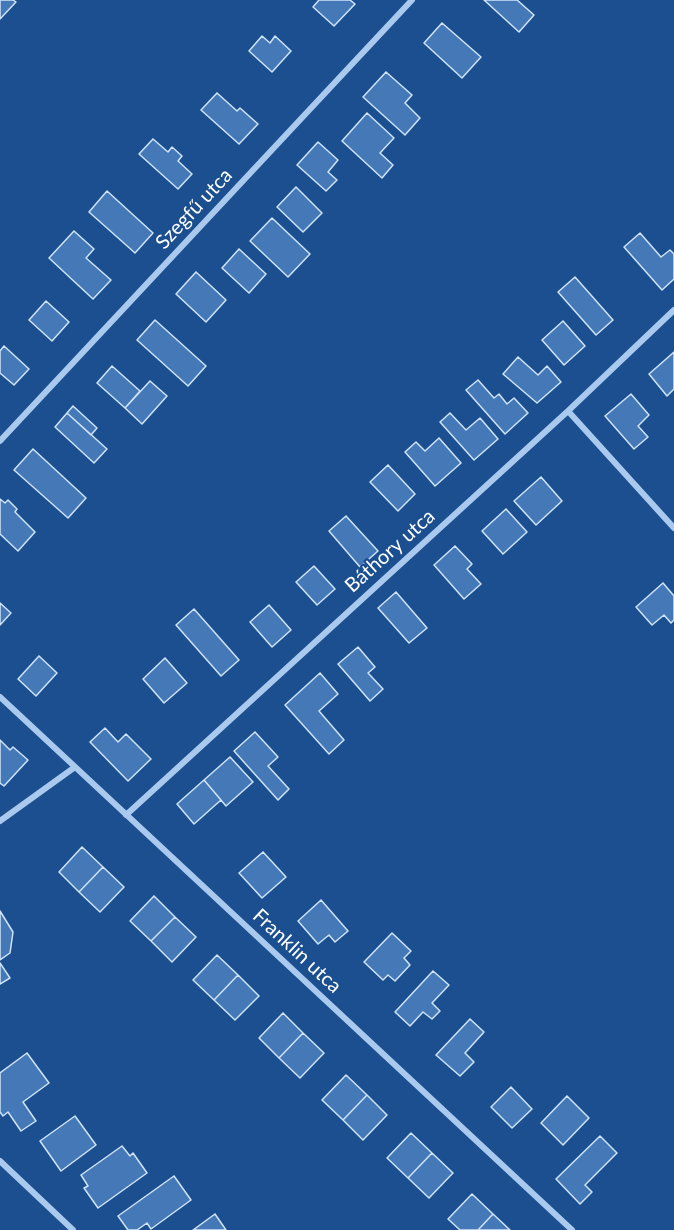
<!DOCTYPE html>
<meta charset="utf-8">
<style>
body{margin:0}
canvas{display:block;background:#1b4f8f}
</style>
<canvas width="674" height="1230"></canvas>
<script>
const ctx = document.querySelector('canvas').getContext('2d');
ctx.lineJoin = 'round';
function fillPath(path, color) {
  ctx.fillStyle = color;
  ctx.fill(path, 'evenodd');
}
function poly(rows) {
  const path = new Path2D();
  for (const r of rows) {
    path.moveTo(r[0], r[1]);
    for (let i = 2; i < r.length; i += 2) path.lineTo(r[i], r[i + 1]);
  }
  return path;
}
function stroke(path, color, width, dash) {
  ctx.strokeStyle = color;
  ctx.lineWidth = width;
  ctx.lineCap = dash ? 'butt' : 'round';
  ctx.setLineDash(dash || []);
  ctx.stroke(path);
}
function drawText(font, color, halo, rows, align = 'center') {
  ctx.font = font + ' Lato,sans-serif';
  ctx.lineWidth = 4.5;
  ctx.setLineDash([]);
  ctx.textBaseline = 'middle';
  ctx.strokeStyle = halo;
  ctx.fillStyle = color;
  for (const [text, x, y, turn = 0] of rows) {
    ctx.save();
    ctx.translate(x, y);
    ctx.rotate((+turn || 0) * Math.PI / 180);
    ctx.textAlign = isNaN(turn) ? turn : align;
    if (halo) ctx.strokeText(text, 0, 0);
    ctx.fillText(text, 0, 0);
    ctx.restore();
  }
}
const building = poly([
 [0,0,13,0,16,2,0,19,0,0],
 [319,0,350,0,355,4,334,26,313,7,319,0],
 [484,0,517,0,534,15,519,32,484,0],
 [442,23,481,57,462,78,424,43,442,23],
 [262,36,270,43,275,36,291,51,272,72,249,51,262,36],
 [386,72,412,95,405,103,420,118,405,135,363,97,386,72],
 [217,93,237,111,240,108,258,124,239,144,201,110,217,93],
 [367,113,394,138,380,153,393,165,382,178,342,141,367,113],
 [153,139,168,152,172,147,182,156,178,161,192,174,178,189,139,154,153,139],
 [318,142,338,160,328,172,337,180,326,191,297,165,318,142],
 [296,187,322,213,303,232,277,207,296,187],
 [107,191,153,233,135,253,89,212,107,191],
 [272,218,310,254,288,277,250,241,272,218],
 [74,231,94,249,86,258,111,280,93,299,49,258,74,231],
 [640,233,661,257,670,250,674,254,674,279,662,290,624,247,640,233],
 [239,249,266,274,249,293,222,268,239,249],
 [196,272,226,300,206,322,176,294,196,272],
 [575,277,613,320,596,335,558,292,575,277],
 [46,301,69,322,52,341,29,320,46,301],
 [155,320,206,366,188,386,137,340,155,320],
 [563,321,585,346,564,365,542,340,563,321],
 [4,346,29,369,14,385,0,373,0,351,4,346],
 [674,352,674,389,667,396,649,374,674,352],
 [518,357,538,375,547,366,561,382,537,403,503,374,518,357],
 [112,366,140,391,125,408,97,383,112,366],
 [478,380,494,398,499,394,507,404,514,398,528,413,505,434,466,390,478,380],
 [150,381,167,396,142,424,125,408,150,381],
 [631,394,649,415,638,426,648,437,634,449,605,416,631,394],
 [73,406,97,428,91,435,67,413,73,406],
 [67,413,107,449,94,463,55,427,67,413],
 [450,413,466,430,480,418,498,439,474,460,440,422,450,413],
 [439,438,461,463,435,486,405,452,416,442,425,451,439,438],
 [33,449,86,498,68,518,14,470,33,449],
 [388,465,415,494,398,511,370,482,388,465],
 [541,477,562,501,536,525,514,501,541,477],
 [0,499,5,503,8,500,17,509,15,512,35,532,18,551,0,534,0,499],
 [506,509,527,532,503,554,482,531,506,509],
 [346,516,378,551,360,567,329,531,346,516],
 [455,546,472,564,467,569,481,584,464,599,434,565,455,546],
 [314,566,335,589,317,605,296,582,314,566],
 [663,583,674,596,674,620,671,623,664,615,652,625,636,607,663,583],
 [396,592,427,628,409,643,378,608,396,592],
 [0,603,11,613,0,625,0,603],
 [269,605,291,630,272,647,250,622,269,605],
 [194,609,239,660,221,676,176,625,194,609],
 [358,647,375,667,368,673,383,689,370,701,338,664,358,647],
 [39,656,57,673,36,696,18,679,39,656],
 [165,658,187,683,164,703,143,679,165,658],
 [320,673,338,694,319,711,344,740,329,754,285,705,320,673],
 [105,728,118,742,126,734,151,759,128,781,90,742,105,728],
 [255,732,278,757,268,766,289,789,278,800,234,751,255,732],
 [0,740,10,750,13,747,28,760,4,786,0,783,0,740],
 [230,757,253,782,226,806,204,780,230,757],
 [204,780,221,800,194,824,177,804,204,780],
 [82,847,103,867,79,892,59,872,82,847],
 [263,852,286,877,262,898,239,873,263,852],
 [103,867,124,887,100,912,79,892,103,867],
 [154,896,175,917,151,941,130,921,154,896],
 [321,900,348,931,335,942,329,935,318,944,298,921,321,900],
 [0,911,13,932,10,953,0,960,0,911],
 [175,917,196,937,172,962,151,941,175,917],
 [392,933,411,951,404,958,410,965,395,981,388,975,383,980,364,962,392,933],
 [217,955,238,975,214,1000,193,980,217,955],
 [0,963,10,978,0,984,0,963],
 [433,971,449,985,432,1003,440,1011,432,1019,423,1012,410,1026,395,1012,433,971],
 [238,975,259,996,235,1020,214,1000,238,975],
 [283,1013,303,1033,279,1058,259,1038,283,1013],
 [470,1019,484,1032,465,1053,474,1062,460,1076,436,1055,470,1019],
 [303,1033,324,1053,300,1078,279,1058,303,1033],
 [27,1053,49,1083,23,1102,36,1121,21,1131,8,1112,3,1116,0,1112,0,1073,27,1053],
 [346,1075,367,1095,343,1120,322,1100,346,1075],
 [511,1087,532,1109,512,1128,491,1107,511,1087],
 [367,1095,387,1115,363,1140,343,1120,367,1095],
 [567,1096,589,1118,563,1145,541,1123,567,1096],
 [75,1116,96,1145,61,1171,40,1141,75,1116],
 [411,1133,432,1153,408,1178,387,1158,411,1133],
 [600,1136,617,1153,585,1185,592,1192,580,1204,556,1179,600,1136],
 [122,1146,130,1156,133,1153,147,1173,98,1208,84,1188,88,1186,81,1175,122,1146],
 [432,1153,453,1173,429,1198,408,1178,432,1153],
 [174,1176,191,1200,151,1229,147,1223,137,1230,128,1230,118,1216,174,1176],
 [472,1194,493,1214,478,1230,460,1230,448,1219,472,1194],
 [215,1214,226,1230,193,1230,215,1214],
 [493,1214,510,1230,478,1230,493,1214]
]);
fillPath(building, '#4478b7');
stroke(building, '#cfe3fa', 1.5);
stroke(poly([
 [568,411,674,528],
 [0,441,412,0],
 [0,697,572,1230],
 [126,815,568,411,674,310],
 [0,821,75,767],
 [0,1161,73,1230]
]), '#a9c9ee', 6);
drawText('20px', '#fff', '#1b4f8f', [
 ["Szegfű utca",194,209,-47],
 ["Báthory utca",390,551,-42],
 ["Franklin utca",297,951,43]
]);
</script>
